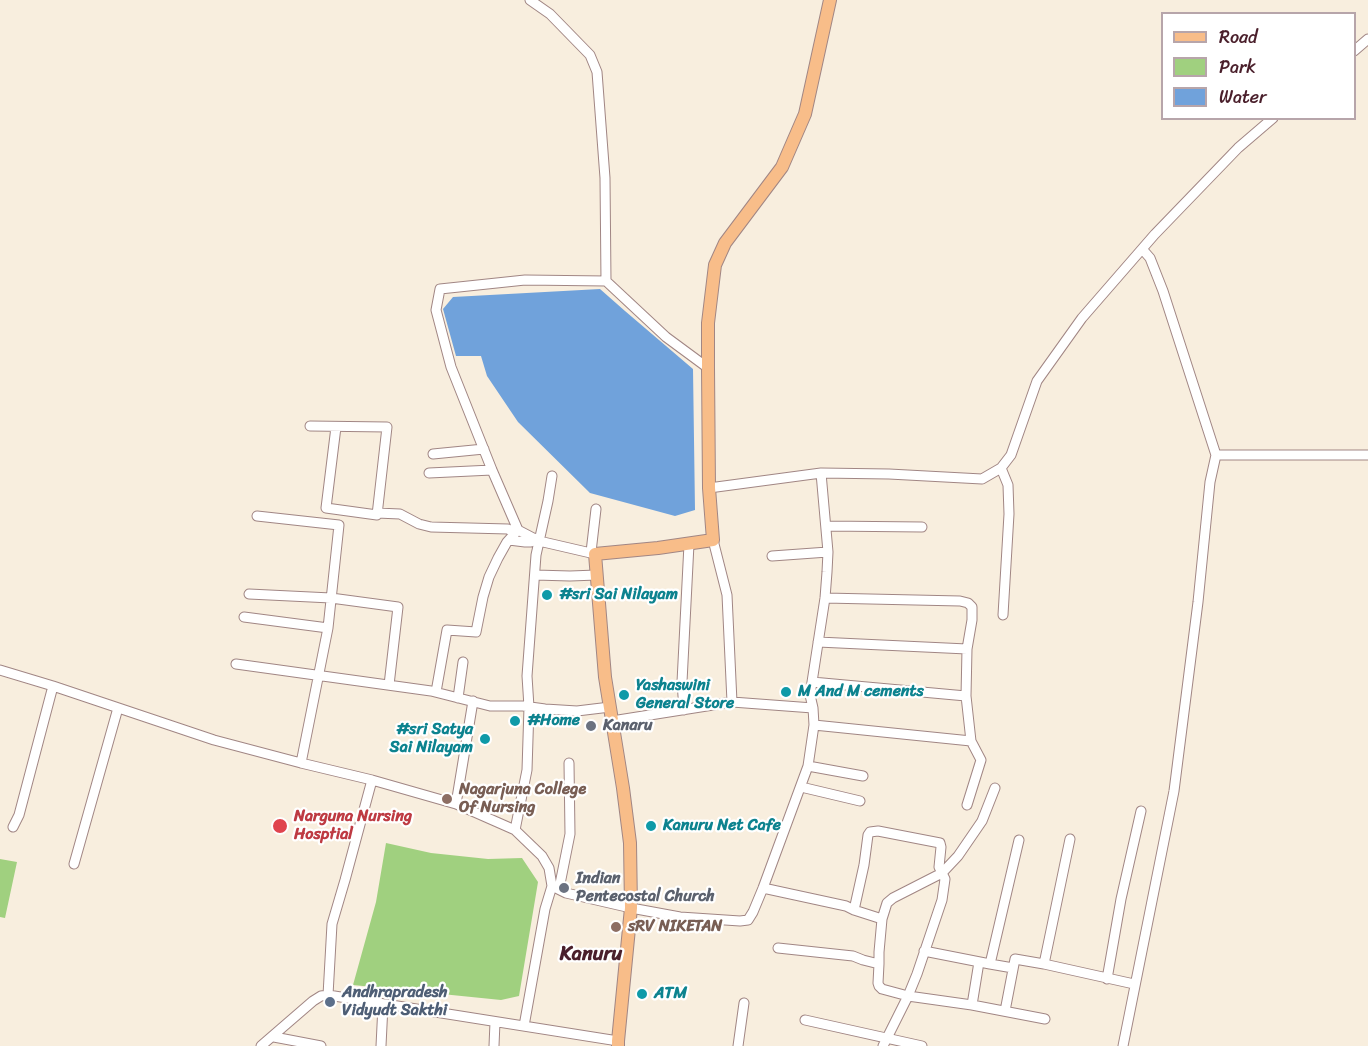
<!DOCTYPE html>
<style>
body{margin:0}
#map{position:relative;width:1368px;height:1046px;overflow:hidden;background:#f8eede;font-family:Sriracha,sans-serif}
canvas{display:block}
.legend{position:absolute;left:1161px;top:12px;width:195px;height:108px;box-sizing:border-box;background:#fff;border:2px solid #b7a5aa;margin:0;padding:8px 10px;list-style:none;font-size:18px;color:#4a1f2b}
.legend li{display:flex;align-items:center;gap:12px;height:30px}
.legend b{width:30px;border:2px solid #b7a5aa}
</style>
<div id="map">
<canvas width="1368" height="1046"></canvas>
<ul class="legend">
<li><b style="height:8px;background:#f8bd89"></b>Road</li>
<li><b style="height:16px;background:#a0d07f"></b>Park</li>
<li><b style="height:16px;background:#70a2db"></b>Water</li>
</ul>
</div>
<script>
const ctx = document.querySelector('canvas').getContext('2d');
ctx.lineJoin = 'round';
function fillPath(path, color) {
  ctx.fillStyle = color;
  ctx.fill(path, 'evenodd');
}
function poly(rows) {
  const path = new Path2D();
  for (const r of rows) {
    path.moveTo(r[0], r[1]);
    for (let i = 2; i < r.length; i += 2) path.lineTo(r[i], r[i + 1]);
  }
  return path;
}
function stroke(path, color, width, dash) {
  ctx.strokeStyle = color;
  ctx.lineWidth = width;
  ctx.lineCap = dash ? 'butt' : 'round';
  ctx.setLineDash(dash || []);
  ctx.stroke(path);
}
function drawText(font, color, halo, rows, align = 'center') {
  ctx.font = font + ' Sriracha,sans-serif';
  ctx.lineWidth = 4.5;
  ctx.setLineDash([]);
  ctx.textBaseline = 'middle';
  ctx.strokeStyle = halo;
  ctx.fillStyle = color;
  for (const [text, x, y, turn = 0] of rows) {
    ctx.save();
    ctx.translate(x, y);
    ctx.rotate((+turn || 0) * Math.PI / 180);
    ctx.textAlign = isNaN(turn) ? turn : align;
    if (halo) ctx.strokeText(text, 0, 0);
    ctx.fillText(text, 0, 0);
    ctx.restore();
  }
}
fillPath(poly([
 [386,843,431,853,488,859,522,858,538,882,519,996,501,1000,353,985,376,902],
 [0,859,17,862,5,918,0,917]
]), '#a0d07f');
fillPath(poly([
 [600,289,625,311,693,369,695,510,675,516,590,493,518,422,487,376,481,356,456,356,443,309,453,297]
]), '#70a2db');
const minor = poly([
 [530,0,550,14,590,55,597,72,605,178,606,281],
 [1354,51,1368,39],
 [310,426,387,427,377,515,326,508,336,427],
 [433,454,484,449],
 [1216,455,1368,455],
 [1001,468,1008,485,1009,514,1003,615],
 [429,473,492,470],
 [709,488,821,473,889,474,982,479,1001,468,1011,455,1037,381,1082,318,1155,234,1238,148,1273,118],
 [377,513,400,514,419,524,431,527,508,529,515,533],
 [257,516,339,525,328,628,301,763],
 [826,526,922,527],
 [509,540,525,542,531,542,534,538],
 [713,540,727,595,732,702],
 [591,552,596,509],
 [595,554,539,541,518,530,492,470,451,367,436,310,440,289,525,280,606,281,666,337,708,368],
 [772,556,828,552],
 [535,575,570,576,597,575],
 [249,594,331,598,398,607,389,685],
 [825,598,960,601,968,603,972,607,972,620,967,649,966,696,971,741,981,760,967,805],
 [244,617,328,628],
 [818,642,967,649],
 [236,664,431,691,490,706,523,706,545,709,577,711,610,707],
 [0,670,53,686,214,740,301,763,372,780,456,804,515,830,542,856,549,868,552,886,566,893,631,908,680,917,740,921,748,920,753,912,763,888,808,766,814,725,813,708,810,695,812,682,825,598,827,572,828,552,821,473],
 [812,682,966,696],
 [436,692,447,630,476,632,483,597,489,577,498,558,507,542,518,530],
 [458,698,463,662],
 [684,710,682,682,689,544],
 [612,721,732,702,813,708],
 [814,725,971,741],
 [808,766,863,776],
 [801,787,860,801],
 [456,804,473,701],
 [13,827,19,815,53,686],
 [515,830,527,770,529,707,527,676,536,555,548,501,552,476],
 [74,864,118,708],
 [763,888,846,906,854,910,882,919,887,903,893,898,942,873,939,867,941,847,940,843,878,831,870,832,868,835,864,865,854,910],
 [559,889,570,834,569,763],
 [778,948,853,956,863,960,879,964,878,983,879,986,882,989,908,996,972,1005,1045,1019],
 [924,951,990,964,1019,840],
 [879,964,879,952,882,919],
 [990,964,1013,968],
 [1044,964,1070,839],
 [1107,979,1121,899,1141,811],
 [328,995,332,924,345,880,372,780],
 [972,1005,979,962],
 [1005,1011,1015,959,1044,964,1134,984],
 [805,1020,922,1046],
 [524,1026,545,909,552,886],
 [274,1037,321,1046],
 [261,1046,313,1001,321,996,328,995,618,1041],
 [381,1046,383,1005],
 [494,1046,495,1022],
 [738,1046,744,1003],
 [883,1046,908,996,917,974,942,900,945,879,942,873,958,856,982,821,995,788],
 [1123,1046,1174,791,1198,602,1210,482,1216,455,1163,291,1150,258,1143,250]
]);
const major = poly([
 [618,1046,618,1041,631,908,630,843,623,788,605,677,595,554,658,548,713,540,709,488,708,368,708,323,715,265,725,243,782,167,805,114,830,0]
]);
stroke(minor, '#a18684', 11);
stroke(major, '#a18684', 14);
stroke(minor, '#fff', 9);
stroke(major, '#f8bd89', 12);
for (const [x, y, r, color] of [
 [547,595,6,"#0f9aa8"],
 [786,692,6,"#0f9aa8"],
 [624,695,6,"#0f9aa8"],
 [515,721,6,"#0f9aa8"],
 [591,726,6,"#6b7280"],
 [485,739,6,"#0f9aa8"],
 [447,799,6,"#8d6e63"],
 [280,826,8,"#e0444e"],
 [651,826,6,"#0f9aa8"],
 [564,888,6,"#6b7280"],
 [616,927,6,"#8d6e63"],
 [642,994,6,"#0f9aa8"],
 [330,1002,6,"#5c6f8a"]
]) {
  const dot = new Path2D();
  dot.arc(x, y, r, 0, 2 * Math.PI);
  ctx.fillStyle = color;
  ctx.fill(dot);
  stroke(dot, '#fff', 2);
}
drawText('bold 16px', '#0d838f', '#fff', [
 ["#sri Sai Nilayam",559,595],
 ["Yashaswini",636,686],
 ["General Store",636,704],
 ["M And M cements",798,692],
 ["#Home",527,721],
 ["#sri Satya",473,730,"right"],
 ["Sai Nilayam",473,748,"right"],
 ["Kanuru Net Cafe",663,826],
 ["ATM",654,994]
], 'left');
drawText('bold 16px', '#5b616d', '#fff', [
 ["Kanaru",603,726],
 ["Indian",576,879],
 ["Pentecostal Church",576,897]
], 'left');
drawText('bold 16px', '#785e54', '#fff', [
 ["Nagarjuna College",459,790],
 ["Of Nursing",459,808],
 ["sRV NIKETAN",628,927]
], 'left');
drawText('bold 16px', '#be3a42', '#fff', [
 ["Narguna Nursing",294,817],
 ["Hosptial",294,835]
], 'left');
drawText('bold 16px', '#4e5e75', '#fff', [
 ["Andhrapradesh",342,993],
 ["Vidyudt Sakthi",342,1011]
], 'left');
drawText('bold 20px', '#4a1f2b', '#fff', [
 ["Kanuru",591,955]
]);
</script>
